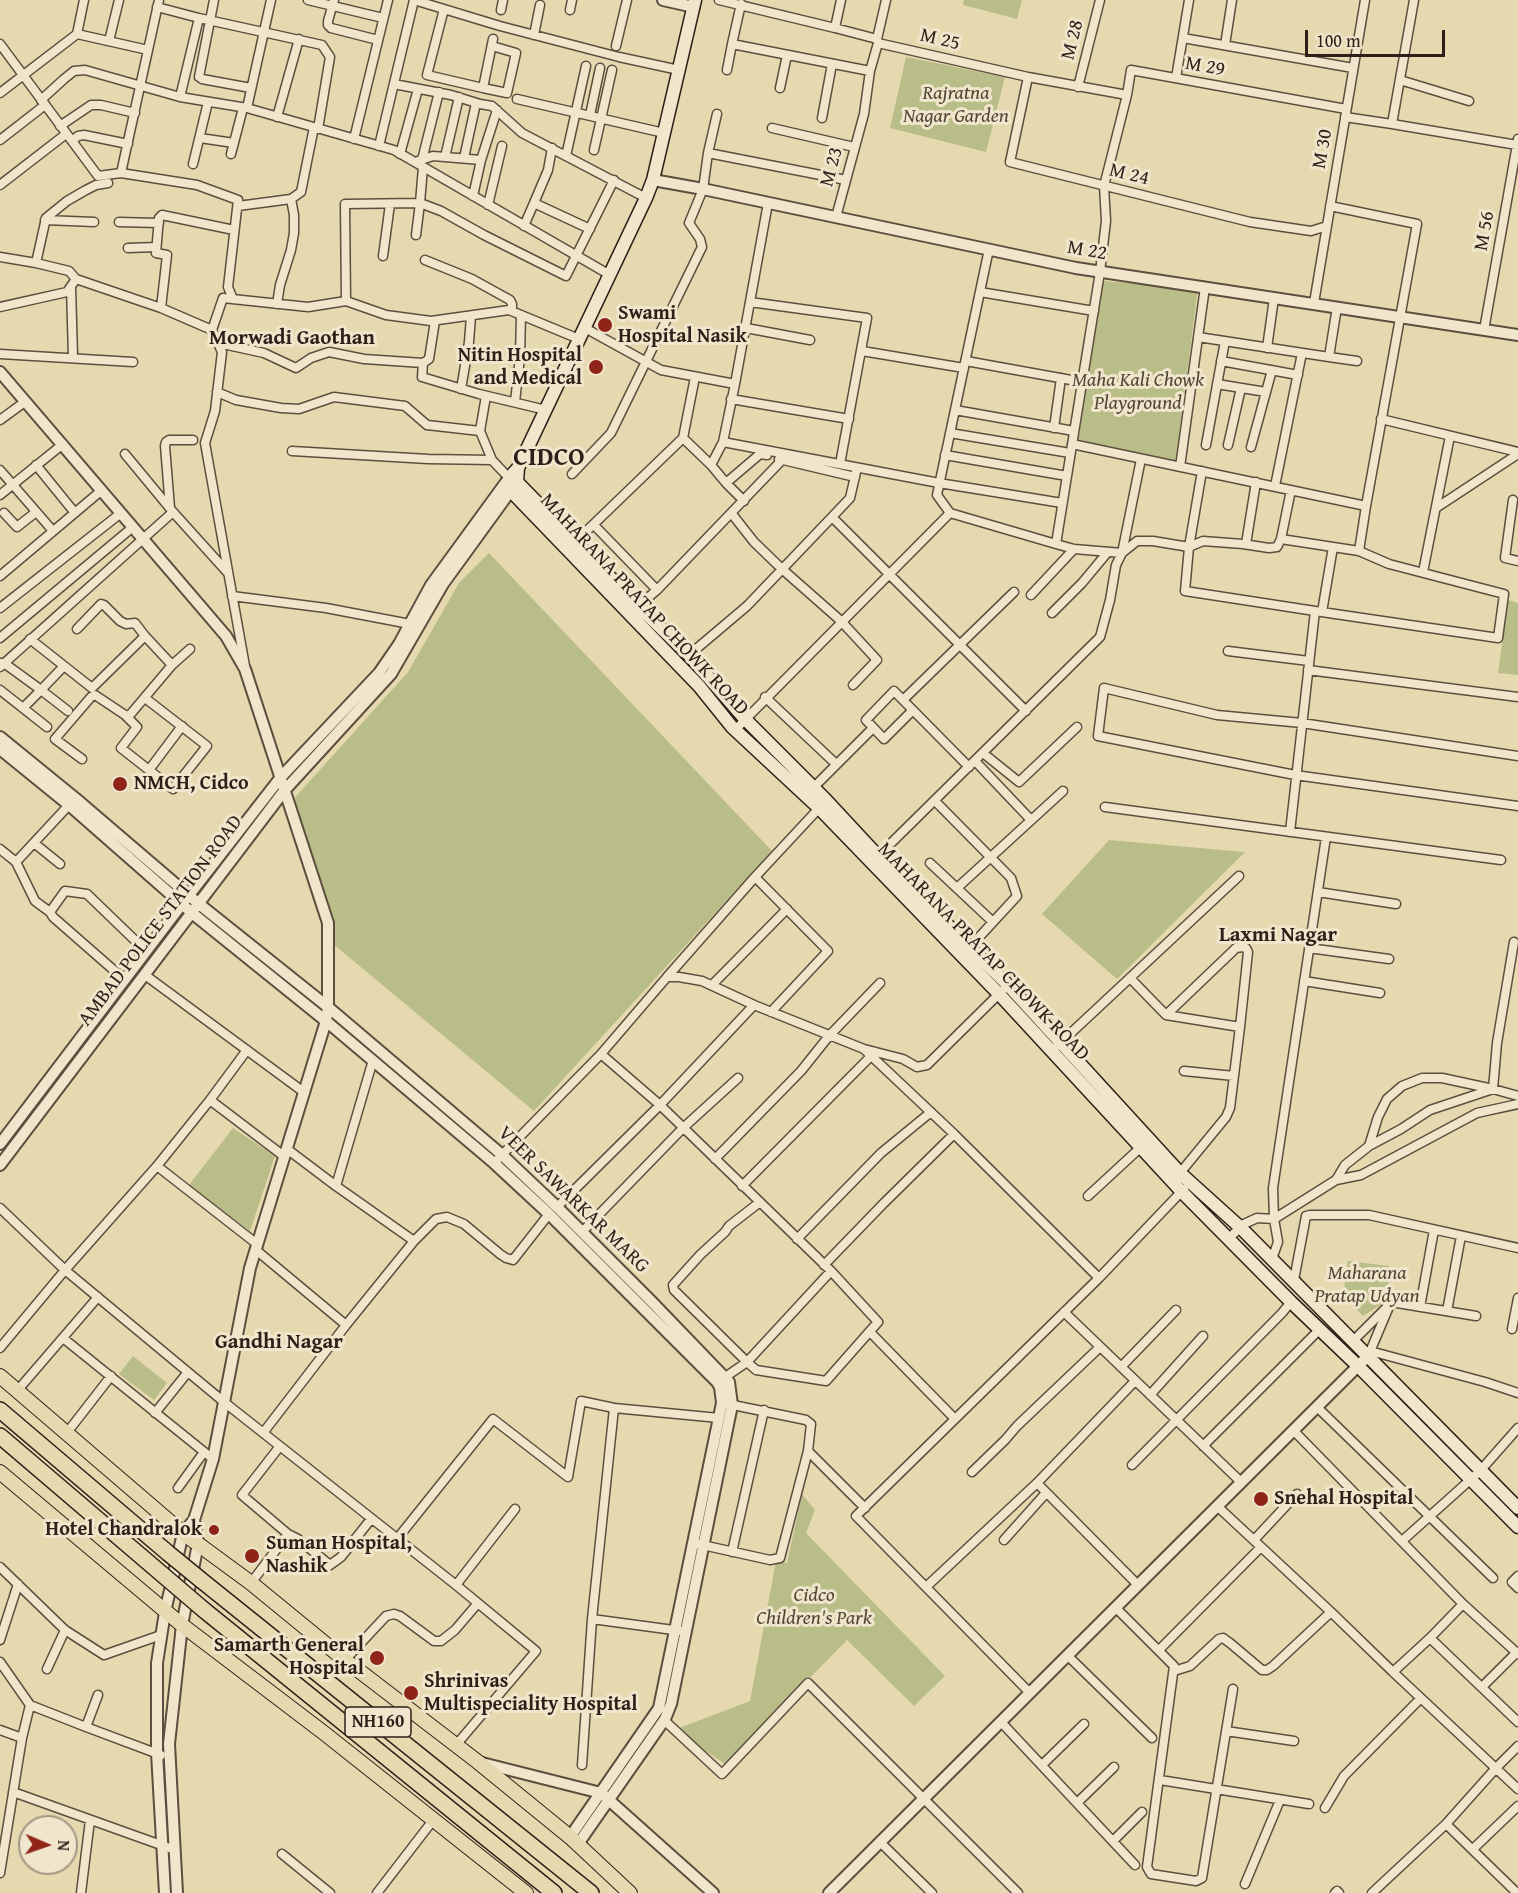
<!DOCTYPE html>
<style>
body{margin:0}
#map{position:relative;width:1518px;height:1893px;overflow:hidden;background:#e6d9b0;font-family:"Gentium Book Plus",serif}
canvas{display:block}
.north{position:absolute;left:18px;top:1815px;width:60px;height:60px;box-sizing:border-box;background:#efe6cc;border:2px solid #a29684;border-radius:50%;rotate:92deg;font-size:16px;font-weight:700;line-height:24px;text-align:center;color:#2f1f19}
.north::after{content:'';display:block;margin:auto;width:21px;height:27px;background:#8f2418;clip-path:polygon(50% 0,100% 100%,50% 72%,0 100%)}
.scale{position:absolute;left:1305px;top:30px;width:140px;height:27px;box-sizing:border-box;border:3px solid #2f1f19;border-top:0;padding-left:8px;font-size:18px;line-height:21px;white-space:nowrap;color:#2f1f19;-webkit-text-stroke:4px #efe6cc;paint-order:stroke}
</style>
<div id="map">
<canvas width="1518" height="1893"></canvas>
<div class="north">N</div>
<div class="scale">100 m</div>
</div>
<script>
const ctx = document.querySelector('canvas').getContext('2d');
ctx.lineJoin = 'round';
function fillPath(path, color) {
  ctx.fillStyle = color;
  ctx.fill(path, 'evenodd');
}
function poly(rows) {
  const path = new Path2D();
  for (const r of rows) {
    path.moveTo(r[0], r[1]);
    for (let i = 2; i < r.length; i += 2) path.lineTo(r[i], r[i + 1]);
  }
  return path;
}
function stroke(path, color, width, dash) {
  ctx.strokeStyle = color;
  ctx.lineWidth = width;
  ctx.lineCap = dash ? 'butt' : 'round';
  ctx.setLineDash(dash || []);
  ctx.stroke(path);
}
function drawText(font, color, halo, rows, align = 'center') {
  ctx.font = font + ' "Gentium Book Plus",serif';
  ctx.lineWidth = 6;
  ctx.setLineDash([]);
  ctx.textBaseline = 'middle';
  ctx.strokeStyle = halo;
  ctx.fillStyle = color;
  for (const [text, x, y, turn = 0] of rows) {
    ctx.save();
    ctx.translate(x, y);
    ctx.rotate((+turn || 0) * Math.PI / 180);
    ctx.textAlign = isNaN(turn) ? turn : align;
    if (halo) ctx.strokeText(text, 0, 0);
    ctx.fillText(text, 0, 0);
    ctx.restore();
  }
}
fillPath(poly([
 [964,0,1022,0,1017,19,963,5],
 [906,57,1005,77,986,152,890,128],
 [1103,281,1198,289,1175,464,1078,442],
 [489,553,772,851,534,1111,333,944,334,918,316,865,290,803,408,672,459,583],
 [1508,600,1518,603,1518,675,1498,673],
 [1109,840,1245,852,1117,979,1042,914],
 [233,1128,275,1156,250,1231,189,1185],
 [1348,1261,1389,1266,1388,1300,1363,1316,1343,1296],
 [133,1356,167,1383,154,1400,119,1374],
 [802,1494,815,1510,806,1533,945,1676,914,1706,847,1640,725,1764,674,1730,750,1701,776,1561,787,1563]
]), '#b9be88');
const minor = poly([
 [214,0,199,77,202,79,251,88],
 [308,0,383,18],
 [334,0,328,21,328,25,331,28,378,40],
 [414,0,500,26,619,57,679,70],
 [719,0,835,28],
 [841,0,835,28,877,39,878,43],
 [741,4,732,44,870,71],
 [157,7,199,18,322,45,330,57,318,129],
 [444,9,427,75,483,88,493,39],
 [501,10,503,0],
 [570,10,572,0],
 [77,34,84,0],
 [534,35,540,5],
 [1183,38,1353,68],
 [877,39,886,0],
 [109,41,119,0],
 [0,44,98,176,121,173,159,0],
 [1225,45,1232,0],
 [616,46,627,0],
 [727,70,732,44],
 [1028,77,1010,162,1250,222,1311,231,1327,226],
 [1176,78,1189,0],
 [1400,80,1469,101],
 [394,84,451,95,480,104,492,106,522,133,646,198],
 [1078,87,1100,0],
 [483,88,507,93,516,53,492,46],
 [780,88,787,55],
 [0,93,77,34,148,50],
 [180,97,199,18],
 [517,99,664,133],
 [41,100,64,79,74,71,85,70,180,97,247,108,394,150,610,275],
 [247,108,271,0],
 [717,114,708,153,846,180],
 [590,115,600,68],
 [277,117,299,39],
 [1345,117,1392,124,1517,145],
 [822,118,832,64],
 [1392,124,1414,0],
 [60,126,91,105,101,105,135,113],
 [772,128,854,147],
 [200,138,234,143],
 [354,139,388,0],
 [0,140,45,105],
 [72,141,78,136,84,135,128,144],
 [379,146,414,0],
 [552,148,548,170,534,203,590,229],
 [594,150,612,70],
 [231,154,243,108],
 [400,154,418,89],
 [566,156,586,66],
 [445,157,459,97],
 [464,158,476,103],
 [422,160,439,92],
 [418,161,433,156,481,160],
 [193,164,208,102],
 [121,173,197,185,238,200,228,287,233,299],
 [0,185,66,134],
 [473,196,481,160,497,110],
 [488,205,502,146],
 [238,206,291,199,301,192,314,127],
 [836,217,864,114,870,71,878,43,1028,77,1127,95,1131,70,1346,109],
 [45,220,94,222],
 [119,222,159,223],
 [524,226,534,203],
 [416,235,420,203,441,211,484,235,566,276,614,180],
 [128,248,156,247],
 [383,256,390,204],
 [0,257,36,263],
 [425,260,472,279,510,300,512,304,512,311],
 [76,279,69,271,36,263,46,218,67,201,86,190,96,185,108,183],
 [71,287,73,357],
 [980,292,1094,311],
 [346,301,345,204,420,203,423,167],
 [750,302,867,318,840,464],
 [1314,303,1365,0],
 [277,304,280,285,291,250,294,233,294,215,291,199],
 [0,307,67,292,76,279,161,308,212,330,222,352,215,411,205,443,245,666],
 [161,308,167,255,156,253,159,218,162,215,234,230],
 [585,328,661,370,735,384,768,203],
 [746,328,810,340],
 [212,330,223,298,308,307,346,301,386,315,431,321,509,310,579,339],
 [1484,330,1518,139],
 [1198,337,1329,357,1337,307],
 [218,343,264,353,296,368,311,358,329,352,364,359,423,363,422,377,479,394,546,410],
 [1267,348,1274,298],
 [862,351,964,368],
 [0,354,133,362],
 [1329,357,1357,361],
 [966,361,1082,382],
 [1221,361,1298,375],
 [423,363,429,359,435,321],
 [735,384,723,442,939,483,1062,503],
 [1217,384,1266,392],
 [461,389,469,342,471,316],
 [217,392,236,400,281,408,299,409,334,397,405,406,427,425,480,431,492,460,509,478],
 [731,399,849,419],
 [515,402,520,357,521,315],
 [955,410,1074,431],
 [1381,419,1518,452],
 [0,420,26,401],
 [1054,428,1061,378],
 [480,431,486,396],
 [950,433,1070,453],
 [683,438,695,377],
 [1072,444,1366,506,1417,224,1330,206],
 [1206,445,1225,341],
 [1228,445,1241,388],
 [1251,447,1272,370],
 [292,451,428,459,492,460],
 [125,454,173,512,228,573],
 [945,455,1067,476],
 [779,459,855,477],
 [36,465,75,513],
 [711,465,726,483,760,454,767,455],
 [1180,467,1205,287],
 [0,470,53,531],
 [572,474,611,433,702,247,700,239,689,223,703,189,708,153],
 [726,483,744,501],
 [1275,486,1302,353],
 [0,495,63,444],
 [1513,500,1505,558,1518,561],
 [170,508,165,446,166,442,169,440,193,440],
 [1436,508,1518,454],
 [4,513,17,527,36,512],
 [950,513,937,495,989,249],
 [732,514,754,542,782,569,841,621,877,660,853,685],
 [832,517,850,498,856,472],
 [594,525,657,590],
 [1281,539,1359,551,1389,564,1504,594,1498,638,1315,611],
 [1246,544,1256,482],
 [572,545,683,438,711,465,723,442],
 [1189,547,1203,541,1243,544,1269,548,1277,547,1281,539,1291,490],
 [1189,547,1202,471],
 [1359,551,1366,506],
 [1122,553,1137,541,1153,541,1189,547,1185,591,1315,611,1290,832],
 [1122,553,1141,459],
 [1423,572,1450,436],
 [0,576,102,490],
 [1031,595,1074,549],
 [232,596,326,608,410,624],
 [638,606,657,590,782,460],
 [0,608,121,513],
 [1322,612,1333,547],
 [1052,613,1082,583,1107,553],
 [145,636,172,665,190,649],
 [0,638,133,527],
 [30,639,92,688,145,636,135,623,126,624,120,621,104,605,101,604,77,629],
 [1228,651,1309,661],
 [689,655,747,606,832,517,1026,711],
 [0,663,4,663,41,690,23,708],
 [64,666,41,690,68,711],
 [0,667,173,512],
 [1308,670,1518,697],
 [0,690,47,727],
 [765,697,836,764],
 [903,700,1014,592],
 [912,711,884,739,866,720,894,691,969,767],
 [125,715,137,727,121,748,173,789,207,746,145,698],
 [735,730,950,513,1056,544,1100,272,1106,221,1104,186,1127,95],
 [983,753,1019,782,1077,727],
 [1518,756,1302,723,1217,715,1104,688,1098,736,1295,775,1518,806],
 [82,759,55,739,91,697,95,695,125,715,129,716,172,665],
 [975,761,1031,820],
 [149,770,182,726],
 [813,788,873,728],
 [935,801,1011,878,1017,896,970,947],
 [1105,807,1501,860],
 [34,843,60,864],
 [0,849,16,862,69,805],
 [875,859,1100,637,1110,600,1116,565,1122,553,1074,549,1056,544],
 [16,862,35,901,50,912,53,917,125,980],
 [930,863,993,922],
 [755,877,828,951,771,1012],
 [957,888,1063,791],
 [1318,892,1396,904],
 [50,912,65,891,87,894,146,951],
 [1309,948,1389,959],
 [145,975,305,1093],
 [667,977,755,877,822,805],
 [1130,978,1166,1015,1240,1027],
 [1304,981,1380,993],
 [712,985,787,909],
 [1166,1015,1236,948,1242,947,1246,948,1248,952,1240,1027,1230,1108,1226,1117,1180,1173],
 [1057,1046,1239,876],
 [247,1050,210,1100,285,1157],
 [865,1050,954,1134,1099,1278],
 [601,1054,667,977,679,977,702,981,754,1005],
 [373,1060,336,1186,414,1241],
 [1184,1071,1234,1076],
 [210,1100,157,1166,257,1244],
 [1369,1146,1401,1129,1430,1110,1493,1089,1497,1043,1514,942],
 [287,1149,336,1186],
 [715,1159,801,1071,829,1036,880,983],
 [494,1163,601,1054,660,1105,831,1271,878,1322,826,1381,756,1370,747,1362,721,1380],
 [1336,1180,1361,1175,1477,1113,1518,1104],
 [742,1186,875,1052],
 [1088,1196,1140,1148],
 [760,1202,729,1226,725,1232,700,1255,673,1285,674,1290,747,1362,831,1271],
 [557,1207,660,1105,754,1005,864,1049,903,1059,917,1067,927,1065,1008,985],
 [0,1208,65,1270,224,1402,456,1585,536,1651,456,1745],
 [582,1232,683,1128,738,1078],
 [797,1239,881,1153,931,1112],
 [1228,1239,1244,1224,1257,1218,1274,1219,1336,1180,1345,1165,1369,1146,1378,1117,1387,1099,1402,1086,1422,1078,1442,1078,1493,1089,1518,1096],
 [256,1250,346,1325],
 [1272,1259,1278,1242,1274,1219,1273,1188,1326,837],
 [824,1265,884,1203,954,1134],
 [1294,1280,1306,1216,1310,1215,1369,1215,1518,1248],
 [1391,1302,1476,1316],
 [1420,1307,1434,1230],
 [1447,1311,1461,1236],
 [1064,1312,1241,1482],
 [1512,1329,1518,1298],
 [870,1332,955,1419],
 [63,1338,213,1459],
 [1353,1341,1387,1307],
 [0,1348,65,1270,157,1166],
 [1370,1351,1485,1382,1518,1393],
 [1369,1354,1391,1302],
 [1121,1367,1176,1310],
 [1135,1381,1037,1483,1138,1585],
 [17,1391,98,1297],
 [1150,1395,1203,1336],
 [1317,1407,1493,1578],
 [155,1413,188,1372],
 [263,1433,346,1325,414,1241,436,1219,447,1217,464,1224,500,1254,506,1258,513,1260,549,1214],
 [66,1434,111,1376],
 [280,1446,242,1495,288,1534,298,1539,330,1565,341,1557,371,1519],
 [1203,1446,1320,1329],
 [808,1451,865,1508],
 [1132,1465,1282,1313,1291,1302],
 [972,1472,1005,1440,1017,1426,1100,1347],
 [178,1488,204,1452],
 [1217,1506,1331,1612,1393,1672,1430,1638,1463,1604,1293,1430],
 [397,1539,493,1419,568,1477,581,1401,614,1408],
 [1004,1540,1046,1493],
 [1254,1540,1297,1494],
 [1402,1541,1480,1471,1518,1428],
 [698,1544,770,1560,780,1558,808,1451,811,1424,806,1420,728,1404],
 [732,1552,764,1410],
 [0,1567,65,1630,104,1655,161,1635],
 [1518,1576,1512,1582,1518,1588],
 [251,1583,288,1534],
 [456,1585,515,1509],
 [926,1587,1037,1483],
 [1463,1604,1518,1654],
 [1116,1608,1174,1666,1147,1867,1151,1874,1196,1881,1202,1878,1233,1689],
 [592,1619,681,1631],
 [1430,1638,1518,1722],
 [0,1640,18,1584],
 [1159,1650,1261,1547],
 [1068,1656,1152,1738],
 [345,1660,386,1616,394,1614,400,1616,434,1641,441,1641,455,1630,478,1603],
 [0,1662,30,1705,86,1727,161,1755],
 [47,1669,65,1630],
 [1174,1671,1190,1666,1219,1639,1223,1638,1230,1643,1262,1670,1267,1670,1273,1666,1331,1612],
 [1393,1672,1518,1789],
 [1482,1687,1517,1652],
 [1030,1693,856,1516,1099,1278,1184,1189],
 [664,1720,722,1774,808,1683,1018,1893],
 [1001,1722,1135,1865],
 [86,1727,98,1695],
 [0,1730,22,1738],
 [1226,1731,1294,1741],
 [582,1765,592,1619,614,1408,719,1418],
 [1042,1765,1084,1724],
 [1160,1780,1309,1804],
 [13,1792,175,1850],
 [1077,1803,1114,1767],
 [1325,1808,1344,1776,1421,1698],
 [1446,1824,1517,1893],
 [1113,1841,1142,1812],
 [880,1842,932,1893],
 [1473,1849,1518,1806],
 [282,1854,330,1893],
 [0,1873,22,1738,30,1705],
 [1245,1884,1280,1800],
 [81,1893,90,1820],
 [377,1893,434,1819],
 [1335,1893,1337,1891,1339,1893],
 [1372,1893,1446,1824,1496,1768,1518,1746]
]);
const tertiary = poly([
 [663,0,694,7],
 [653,180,703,189,1076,268,1518,335],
 [0,372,226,636,245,669,328,923,328,1007,326,1021,250,1268,213,1459,194,1520,183,1533,165,1612,157,1663,157,1753,165,1893],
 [0,737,81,803,199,904,328,1007,501,1154,557,1207,652,1302,729,1382,732,1405,671,1704,665,1719,578,1844],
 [0,749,69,805,192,913,326,1021,494,1163,549,1214,717,1382,720,1387,722,1403,659,1708,570,1837],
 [0,1144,182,904,281,777,379,673,399,644,431,585,509,478,517,482,443,584,391,674,284,791,0,1165],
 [482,1763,601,1793,713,1893],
 [177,1893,169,1744,182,1625,198,1544,194,1520],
 [829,1893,1367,1357]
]);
const secondary = poly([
 [695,0,653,180,646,198,518,468,517,482,638,606,689,655,745,719,826,800,878,856,1008,985,1180,1173,1241,1228,1518,1508],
 [518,468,509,478,511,491,699,686,732,727,819,808,999,994,1182,1192,1291,1302,1358,1366,1518,1527]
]);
const primary = poly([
 [0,1376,183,1533,251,1583,345,1660,478,1762,570,1837,630,1893],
 [0,1472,182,1625,324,1733,526,1893]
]);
const motorway = poly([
 [0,1410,168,1553],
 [0,1436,163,1575],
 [201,1580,591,1893],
 [204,1610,554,1893]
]);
stroke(minor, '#5d4e3f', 11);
stroke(tertiary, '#5d4e3f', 14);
stroke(secondary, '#2f1f19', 15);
stroke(primary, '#2f1f19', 16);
stroke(motorway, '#2f1f19', 18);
stroke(minor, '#efe6cc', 8);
stroke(tertiary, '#efe6cc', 10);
stroke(secondary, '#efe6cc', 12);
stroke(primary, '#e6d9b0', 14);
stroke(motorway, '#e6d9b0', 15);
const motorwayBridge = poly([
 [168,1553,201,1580],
 [163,1575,204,1610]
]);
stroke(motorwayBridge, '#2f1f19', 18, []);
stroke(motorwayBridge, '#e6d9b0', 15);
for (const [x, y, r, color] of [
 [605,325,8,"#8f2418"],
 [596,367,8,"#8f2418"],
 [120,784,8,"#8f2418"],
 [1261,1499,8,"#8f2418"],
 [214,1530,6,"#8f2418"],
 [252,1556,8,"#8f2418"],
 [377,1658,8,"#8f2418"],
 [411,1693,8,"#8f2418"]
]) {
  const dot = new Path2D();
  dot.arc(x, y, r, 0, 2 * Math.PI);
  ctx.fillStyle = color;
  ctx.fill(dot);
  stroke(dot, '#efe6cc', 2);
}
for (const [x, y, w] of [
 [378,1722,66]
]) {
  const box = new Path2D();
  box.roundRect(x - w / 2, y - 15, w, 30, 4.5);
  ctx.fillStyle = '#efe6cc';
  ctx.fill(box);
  stroke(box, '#2f1f19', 1.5);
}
drawText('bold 18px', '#2f1f19', null, [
 ["NH160",378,1722]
]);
drawText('20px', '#2f1f19', '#efe6cc', [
 ["M 25",940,40,13],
 ["M 28",1073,40,-76],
 ["M 29",1205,67,10],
 ["M 30",1323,149,-80],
 ["M 23",832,167,-75],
 ["M 24",1129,175,14],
 ["M 56",1485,231,-80],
 ["M 22",1087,251,10],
 ["MAHARANA PRATAP CHOWK ROAD",644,605,47],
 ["AMBAD POLICE STATION ROAD",161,921,-53],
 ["MAHARANA PRATAP CHOWK ROAD",983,952,46],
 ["VEER SAWARKAR MARG",573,1200,44]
]);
drawText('italic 20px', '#524735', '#efe6cc', [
 ["Rajratna",956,94],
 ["Nagar Garden",956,117],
 ["Maha Kali Chowk",1138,381],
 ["Playground",1138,404],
 ["Maharana",1367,1274],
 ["Pratap Udyan",1367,1297],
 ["Cidco",814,1596],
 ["Children's Park",814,1619]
]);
drawText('bold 20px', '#2f1f19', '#efe6cc', [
 ["Swami",618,314],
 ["Hospital Nasik",618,337],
 ["Nitin Hospital",582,356,"right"],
 ["and Medical",582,379,"right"],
 ["NMCH, Cidco",134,784],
 ["Snehal Hospital",1274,1499],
 ["Hotel Chandralok",202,1530,"right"],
 ["Suman Hospital,",266,1544],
 ["Nashik",266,1567],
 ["Samarth General",364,1646,"right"],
 ["Hospital",364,1669,"right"],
 ["Shrinivas",424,1682],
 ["Multispeciality Hospital",424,1705]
], 'left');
drawText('bold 21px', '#2f1f19', '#efe6cc', [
 ["Morwadi Gaothan",292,339],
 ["Laxmi Nagar",1278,936],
 ["Gandhi Nagar",279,1343]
]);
drawText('bold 26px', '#2f1f19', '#efe6cc', [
 ["CIDCO",549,458]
]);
</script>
